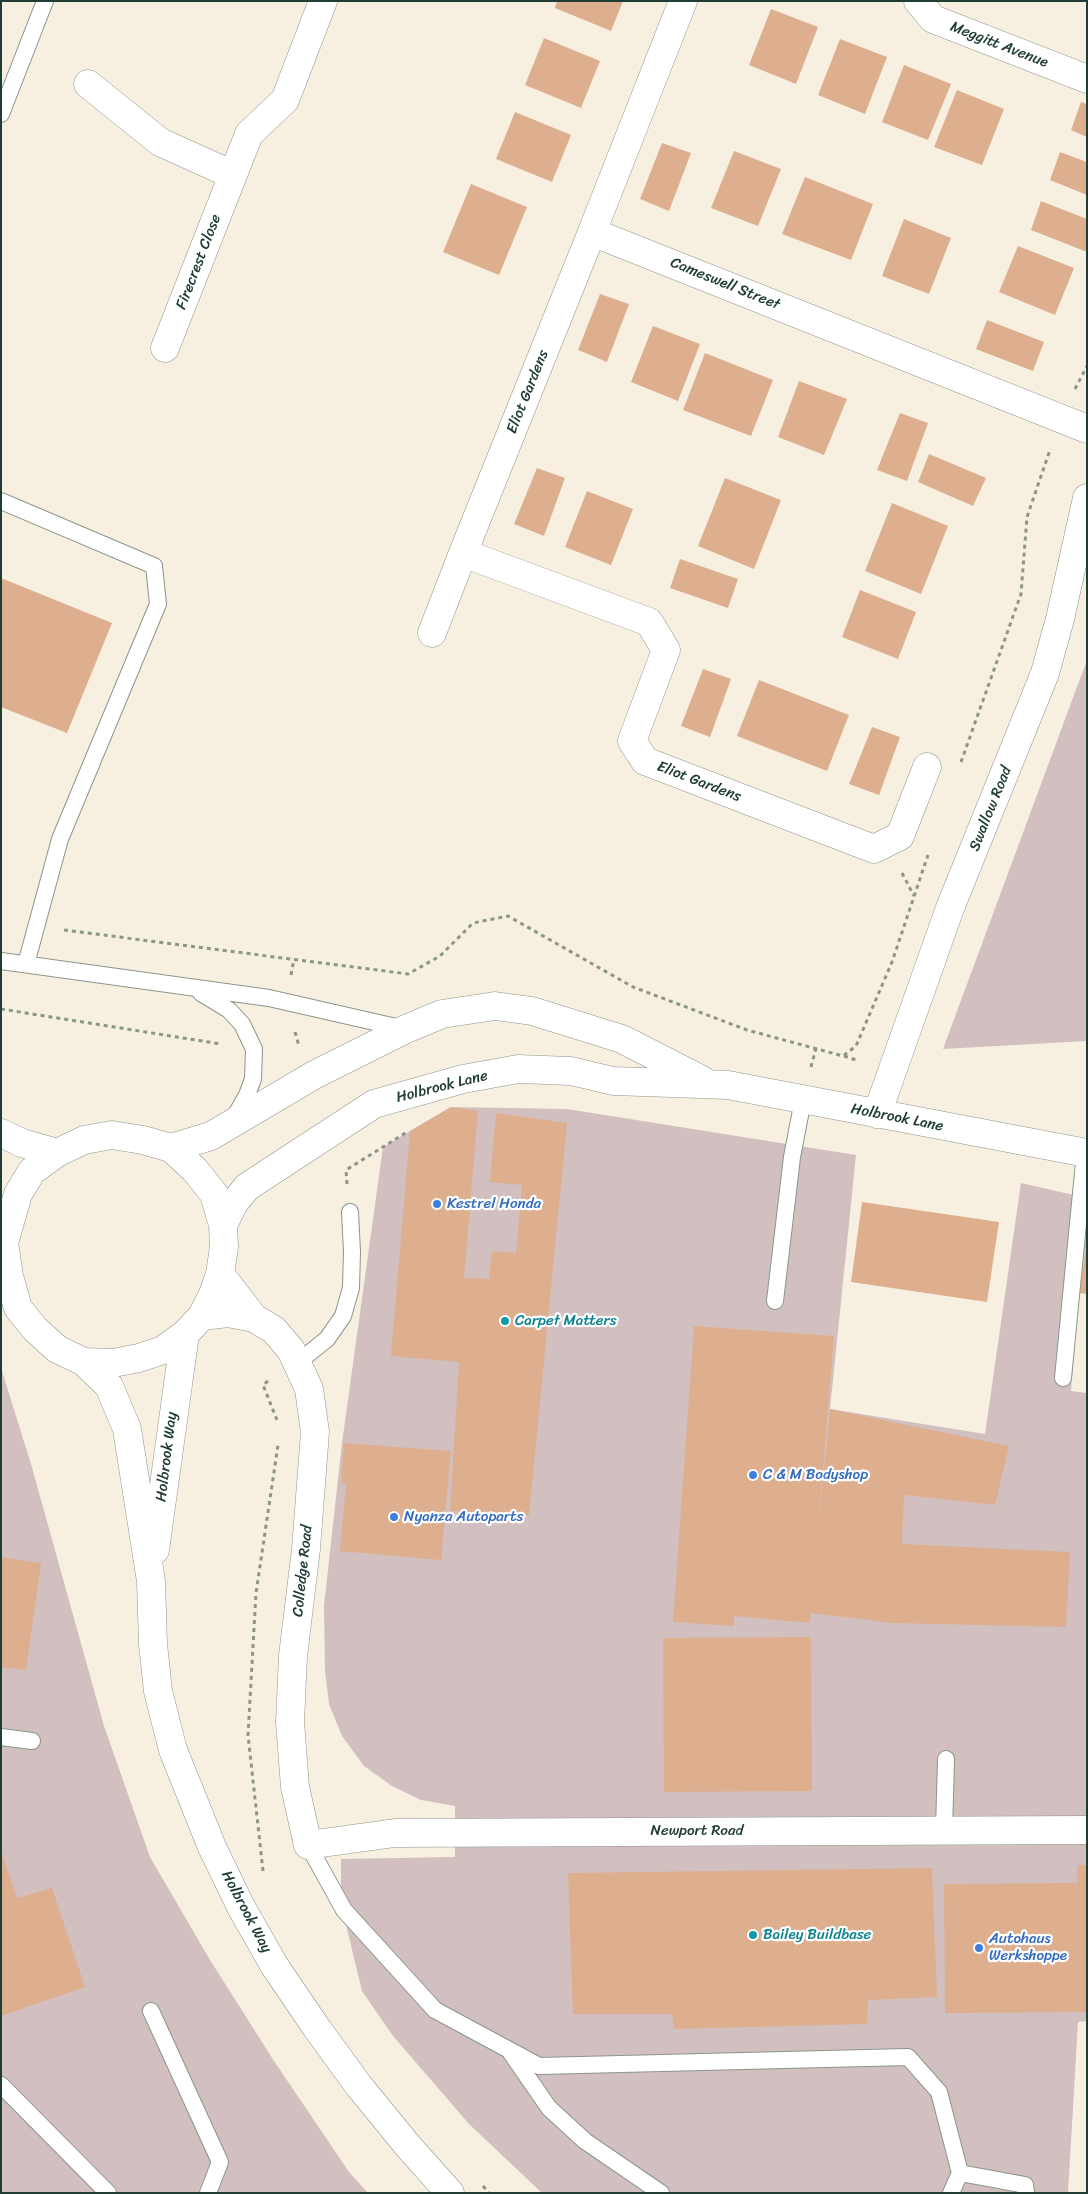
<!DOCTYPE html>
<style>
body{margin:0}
#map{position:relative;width:1088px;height:2194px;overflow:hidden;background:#f7f0e1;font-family:Sriracha,sans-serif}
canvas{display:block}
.frame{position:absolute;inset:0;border:2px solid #1f3d34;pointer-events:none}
</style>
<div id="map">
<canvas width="1088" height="2194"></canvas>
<div class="frame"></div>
</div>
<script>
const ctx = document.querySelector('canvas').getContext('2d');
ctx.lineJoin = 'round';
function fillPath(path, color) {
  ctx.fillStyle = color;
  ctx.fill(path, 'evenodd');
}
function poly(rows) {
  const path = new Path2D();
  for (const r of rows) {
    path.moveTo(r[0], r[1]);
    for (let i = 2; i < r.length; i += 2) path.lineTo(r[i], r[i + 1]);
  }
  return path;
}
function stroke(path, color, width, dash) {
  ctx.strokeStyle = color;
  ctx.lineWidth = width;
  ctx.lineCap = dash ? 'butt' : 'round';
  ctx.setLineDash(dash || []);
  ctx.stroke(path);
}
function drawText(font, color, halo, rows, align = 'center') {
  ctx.font = font + ' Sriracha,sans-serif';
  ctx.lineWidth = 4.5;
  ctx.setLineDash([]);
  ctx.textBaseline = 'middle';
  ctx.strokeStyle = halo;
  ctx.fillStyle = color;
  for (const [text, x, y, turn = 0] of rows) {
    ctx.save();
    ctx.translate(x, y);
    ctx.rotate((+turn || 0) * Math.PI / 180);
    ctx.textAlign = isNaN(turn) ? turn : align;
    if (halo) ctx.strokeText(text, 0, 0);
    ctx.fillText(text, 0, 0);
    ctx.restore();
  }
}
fillPath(poly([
 [1087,661,1087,1041,943,1049,1081,676],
 [451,1107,567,1109,856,1155,830,1409,985,1434,1021,1183,1087,1198,1087,1241,1079,1293,1071,1391,1087,1393,1087,2021,1078,2022,1068,2193,542,2193,469,2124,393,2036,362,1991,341,1904,341,1859,455,1857,455,1806,421,1800,392,1786,364,1766,342,1736,329,1704,325,1671,324,1606,342,1443,383,1147],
 [1,1368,31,1464,104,1726,150,1857,210,1960,274,2061,349,2172,368,2193,1,2193]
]), '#d2bfc0');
fillPath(poly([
 [557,1,623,1,611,31,555,8],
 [771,9,818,27,796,84,749,65],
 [544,38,600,61,581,108,525,85],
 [840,39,887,57,865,114,818,95],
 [904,65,951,84,928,140,882,122],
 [957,90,1004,109,982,165,934,147],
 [1081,102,1087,104,1087,137,1071,130],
 [515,112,571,135,552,182,496,159],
 [662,143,691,153,669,211,640,199],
 [734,151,781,169,758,226,711,208],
 [1060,152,1087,162,1087,195,1050,180],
 [805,177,873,204,851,260,782,234],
 [471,184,527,207,499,275,443,252],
 [1041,201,1087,219,1087,252,1031,230],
 [904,219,951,238,929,294,882,276],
 [1018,246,1074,268,1055,315,999,292],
 [600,294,629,304,607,362,578,350],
 [987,320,1044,342,1033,371,976,349],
 [653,326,700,344,678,401,631,382],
 [705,353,773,380,751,436,683,410],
 [799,381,847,399,824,455,778,437],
 [900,413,928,423,907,481,877,470],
 [929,454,986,478,973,506,918,482],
 [537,468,565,478,544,536,514,524],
 [725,478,781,500,754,569,698,546],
 [587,491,633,509,611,565,565,547],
 [892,503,948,526,921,594,865,571],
 [680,559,738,579,728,608,670,588],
 [1,578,112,623,67,733,1,707],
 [860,590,916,612,898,659,842,637],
 [703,669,731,679,710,737,681,726],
 [759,680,849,715,827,771,737,736],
 [872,727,900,737,879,795,849,784],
 [451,1107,478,1111,464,1278,489,1279,492,1251,516,1253,522,1185,490,1182,496,1113,567,1123,529,1515,450,1511,459,1362,391,1356,410,1131],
 [862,1202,999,1222,987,1302,851,1282],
 [1086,1248,1087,1248,1087,1294,1079,1293],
 [694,1326,834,1336,818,1528,830,1409,1009,1446,995,1505,904,1495,902,1544,1070,1552,1066,1627,893,1623,811,1613,810,1623,734,1616,734,1626,673,1622],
 [344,1443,451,1451,441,1560,340,1551,346,1483,341,1483],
 [1,1557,41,1563,26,1670,1,1667],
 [811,1637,812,1791,664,1792,663,1638],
 [1,1851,17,1898,52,1888,85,1987,1,2016],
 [1077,1865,1087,1865,1087,2012,945,2013,944,1884,1077,1883],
 [932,1868,937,1997,868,2000,867,2024,674,2029,672,2014,573,2014,568,1873]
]), '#deaf8f');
const lane = poly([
 [1,114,45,1],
 [1,501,154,566,158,604,60,839,26,964],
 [1,961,269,998,405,1029],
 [201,993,229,1010,242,1024,254,1049,253,1079,247,1095,233,1120],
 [775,1301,792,1157,803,1100],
 [297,1363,327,1339,343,1316,351,1288,352,1252,350,1212],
 [1063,1378,1085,1152],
 [1,1737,32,1741],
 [944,1830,946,1759],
 [308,1845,344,1910,435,2010,539,2066,908,2057,939,2092,960,2173,951,2193],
 [151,2011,220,2162,208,2193],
 [511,2053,549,2108,585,2141,661,2193],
 [1,2085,108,2193],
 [960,2173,1025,2185,1026,2193]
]);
const street = poly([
 [683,1,592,232,1087,429],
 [918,1,933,19,1087,79],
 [88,84,160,142,233,175],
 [592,232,463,553,649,622,666,650,632,741,645,761,874,849,900,836,927,767],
 [165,348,249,134,285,100,323,1],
 [432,633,463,553],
 [877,1114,950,908,1045,673,1060,619,1087,498],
 [202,1316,228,1313,254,1318,220,1274],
 [254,1318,274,1330,291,1350,309,1389,315,1432,306,1549,293,1656,290,1722,295,1787,308,1845,395,1833,1087,1830]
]);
const secondary = poly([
 [1,1133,22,1143,57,1153],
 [112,1135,143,1140,171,1148,195,1170,214,1194,223,1225,224,1247,220,1274,213,1294,202,1316,185,1334,163,1350,139,1358,113,1363,84,1362,57,1349,35,1329,18,1308,9,1276,4,1243,18,1194,32,1171,57,1153,84,1140,112,1135],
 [171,1148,211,1136,314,1075,406,1029,442,1014,495,1006,532,1011,622,1039,702,1080],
 [223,1225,234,1203,247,1187,374,1104,463,1079,518,1069,571,1071,613,1081,728,1085,1087,1153],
 [84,1362,109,1386,127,1429,151,1581,153,1644,158,1691,173,1750,212,1847,241,1907,274,1965,316,2027,359,2086,408,2146,450,2193],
 [155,1550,185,1334]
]);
stroke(lane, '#8b968a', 18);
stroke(street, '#8b968a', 29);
stroke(secondary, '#8b968a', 29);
stroke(poly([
 [1075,389,1087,366],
 [961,762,1021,594,1027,517,1050,450],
 [902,873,914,896],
 [64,930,408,974,440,956,473,923,508,916,633,987,747,1030,843,1056,856,1046,892,962,928,855],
 [291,975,294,959],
 [1,1009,221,1044],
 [295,1032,299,1046],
 [844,1056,859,1061],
 [811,1067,816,1048],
 [347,1184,346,1170,407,1132],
 [268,1381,263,1385,277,1420],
 [263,1871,248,1735,256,1593,278,1445],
 [483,2186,489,2193]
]), '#8b968a', 3, [4, 4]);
stroke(lane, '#fff', 16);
stroke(street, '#fff', 28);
stroke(secondary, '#fff', 28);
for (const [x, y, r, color] of [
 [437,1204,5,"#3f7fe0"],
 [505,1321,5,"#0f9aa8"],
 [753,1475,5,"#3f7fe0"],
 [394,1517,5,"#3f7fe0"],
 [753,1935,5,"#0f9aa8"],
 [979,1948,5,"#3f7fe0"]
]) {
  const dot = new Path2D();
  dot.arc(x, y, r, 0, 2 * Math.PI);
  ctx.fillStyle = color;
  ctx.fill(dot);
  stroke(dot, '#fff', 2);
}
drawText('15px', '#1f3d34', '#fff', [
 ["Meggitt Avenue",999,45,21],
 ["Firecrest Close",199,262,-69],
 ["Cameswell Street",725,284,22],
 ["Eliot Gardens",528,392,-68],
 ["Eliot Gardens",699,782,21],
 ["Swallow Road",991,809,-68],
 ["Holbrook Lane",442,1087,-14],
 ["Holbrook Lane",897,1118,11],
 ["Holbrook Way",167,1457,-83],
 ["Colledge Road",303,1571,-84],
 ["Newport Road",697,1831],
 ["Holbrook Way",246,1912,62]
]);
drawText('15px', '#366cbe', '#fff', [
 ["Kestrel Honda",447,1204],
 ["C & M Bodyshop",763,1475],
 ["Nyanza Autoparts",404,1517],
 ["Autohaus",989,1939],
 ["Werkshoppe",989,1956]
], 'left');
drawText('15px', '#0d838f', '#fff', [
 ["Carpet Matters",515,1321],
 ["Bailey Buildbase",763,1935]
], 'left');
</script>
